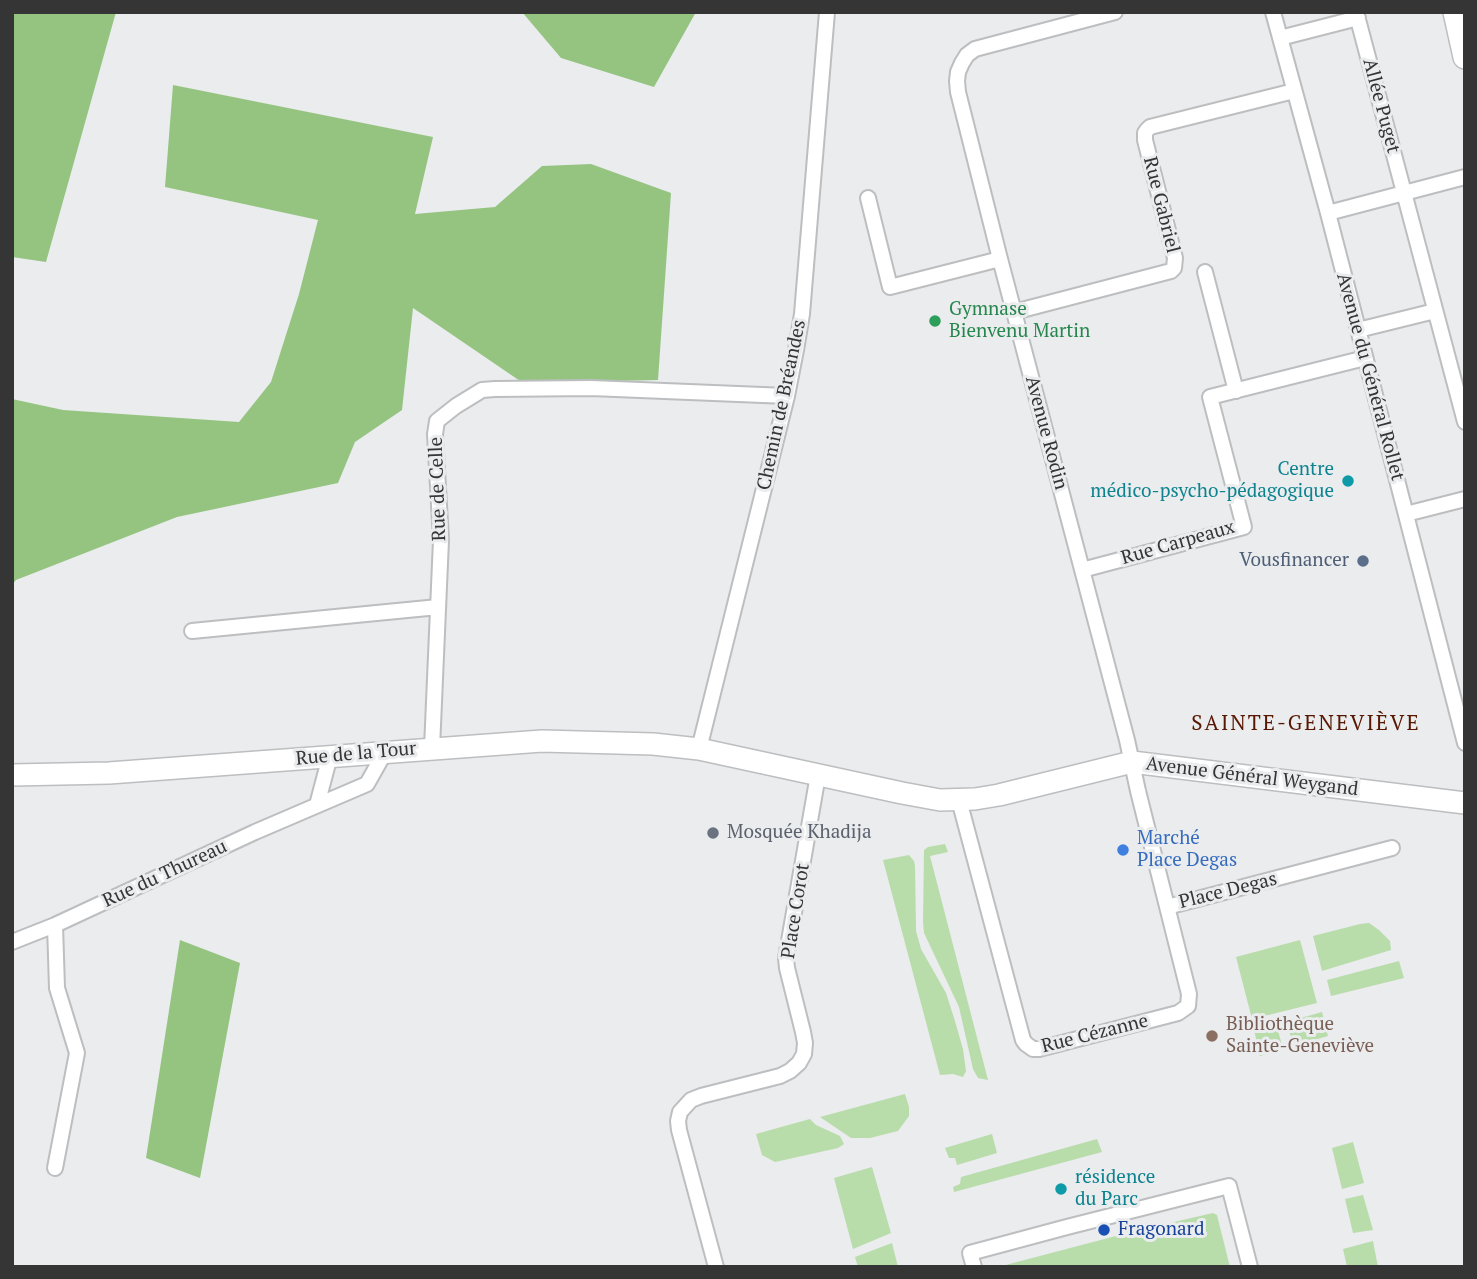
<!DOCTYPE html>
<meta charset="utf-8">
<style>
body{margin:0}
#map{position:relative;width:1477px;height:1279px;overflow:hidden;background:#eaecee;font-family:"PT Serif",serif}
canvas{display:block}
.frame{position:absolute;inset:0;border:14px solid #353536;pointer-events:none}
</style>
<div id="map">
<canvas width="1477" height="1279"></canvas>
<div class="frame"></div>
</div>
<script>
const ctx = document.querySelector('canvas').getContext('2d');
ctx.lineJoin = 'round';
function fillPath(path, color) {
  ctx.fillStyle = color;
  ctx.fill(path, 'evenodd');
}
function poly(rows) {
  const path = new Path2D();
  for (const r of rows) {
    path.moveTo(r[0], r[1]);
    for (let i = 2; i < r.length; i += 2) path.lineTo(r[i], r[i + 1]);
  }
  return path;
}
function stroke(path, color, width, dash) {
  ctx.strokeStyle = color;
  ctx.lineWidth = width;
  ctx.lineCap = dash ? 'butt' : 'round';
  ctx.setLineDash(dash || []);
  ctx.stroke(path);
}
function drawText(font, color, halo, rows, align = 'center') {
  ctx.font = font + ' "PT Serif",serif';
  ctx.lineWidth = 6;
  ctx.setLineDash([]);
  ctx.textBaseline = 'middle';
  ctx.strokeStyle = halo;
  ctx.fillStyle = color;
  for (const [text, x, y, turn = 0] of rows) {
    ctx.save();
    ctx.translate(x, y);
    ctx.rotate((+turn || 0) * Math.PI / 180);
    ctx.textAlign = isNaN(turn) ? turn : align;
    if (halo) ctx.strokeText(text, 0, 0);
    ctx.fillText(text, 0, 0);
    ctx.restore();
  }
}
fillPath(poly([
 [945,844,948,852,930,856,988,1080,978,1078,973,1069,959,1007,924,933,923,921,924,850,928,847],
 [909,855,914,861,915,866,916,931,921,949,946,993,954,1018,963,1049,966,1071,963,1077,953,1074,940,1075,883,860],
 [1369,923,1379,930,1390,941,1391,950,1322,971,1313,936,1360,924],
 [1300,940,1317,1003,1252,1019,1236,957],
 [1399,961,1404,978,1331,996,1327,980],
 [1322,1012,1328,1036,1293,1046,1287,1022],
 [1276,1023,1283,1049,1260,1056,1254,1030],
 [905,1094,909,1107,909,1116,898,1131,870,1138,851,1138,820,1117],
 [810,1119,816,1125,840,1136,844,1144,838,1148,775,1162,762,1155,756,1134],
 [992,1134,997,1153,957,1165,955,1158,949,1158,945,1148],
 [1097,1139,1102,1152,954,1192,953,1187,960,1184,961,1177],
 [1353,1142,1364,1183,1342,1189,1332,1148],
 [872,1167,891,1233,853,1249,834,1178],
 [1363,1195,1373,1230,1353,1233,1345,1199],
 [1213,1213,1217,1215,1230,1267,998,1267,1131,1232],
 [1373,1241,1378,1267,1347,1267,1343,1249],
 [892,1243,898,1267,858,1267,855,1257]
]), '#b9dcab');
fillPath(poly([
 [12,12,116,12,46,262,12,257],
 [522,12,696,12,654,87,561,58],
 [173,85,433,137,415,214,495,207,542,166,591,164,671,193,658,380,523,383,413,308,402,410,355,442,338,483,177,517,16,580,12,585,12,399,63,410,239,422,271,382,299,294,318,220,165,187],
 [180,940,240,963,200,1178,146,1158]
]), '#95c481');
const street = poly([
 [1273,12,1328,213,1465,743],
 [1356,12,1465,422],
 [1280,38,1358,18],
 [868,198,890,287,1000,259],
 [1328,213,1465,177],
 [1205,272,1236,391],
 [1014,312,1171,271,1174,268,1175,258,1145,140,1145,133,1147,130,1150,127,1294,91],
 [1358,330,1435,311],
 [1406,514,1465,499],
 [1082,570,1244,527,1210,397,1365,358],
 [192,631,438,607],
 [432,748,441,540,435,434,437,421,456,406,482,390,495,389,591,388,787,396],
 [699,749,787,396,796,350,802,314,827,12],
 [959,800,1023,1040,1026,1044,1033,1049,1039,1049,1178,1013,1188,1006,1189,994,1138,791,1127,740,1000,259,958,92,957,81,958,72,962,63,967,55,975,49,1115,12],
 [317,805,330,756],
 [1167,907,1392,848],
 [55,925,57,988,77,1053,55,1168],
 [12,942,55,925,255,832,367,784,385,752],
 [716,1267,679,1130,678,1121,680,1112,691,1100,701,1096,780,1076,790,1071,799,1063,804,1054,805,1043,803,1032,787,968,786,958,818,775],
 [974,1267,970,1253,1067,1227,1229,1186,1250,1267]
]);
const secondary = poly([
 [12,775,109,773,542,741,653,744,699,749,902,793,940,800,975,799,999,795,1132,762,1465,803]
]);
const primary = poly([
 [1455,12,1465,57]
]);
stroke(street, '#bcbec0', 18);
stroke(secondary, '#bcbec0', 24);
stroke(primary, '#bcbec0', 26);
stroke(street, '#fff', 14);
stroke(secondary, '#fff', 21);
stroke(primary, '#fff', 23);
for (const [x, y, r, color] of [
 [935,321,7,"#2e9e5b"],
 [1348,481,7,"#0f9aa8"],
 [1363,561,7,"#5c6f8a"],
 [713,833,7,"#6b7280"],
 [1123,850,7,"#3f7fe0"],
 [1212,1036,7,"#8d6e63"],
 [1061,1189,7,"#0f9aa8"],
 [1104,1230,7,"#1a4fb4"]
]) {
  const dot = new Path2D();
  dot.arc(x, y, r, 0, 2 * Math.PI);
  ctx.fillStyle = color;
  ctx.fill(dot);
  stroke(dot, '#eaecee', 2.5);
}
drawText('19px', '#353536', '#eaecee', [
 ["Allée Puget",1381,106,75],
 ["Rue Gabriel",1161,205,76],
 ["Avenue du Général Rollet",1370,377,75],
 ["Chemin de Bréandes",782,405,-78],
 ["Avenue Rodin",1046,433,75],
 ["Rue de Celle",438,489,-92],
 ["Rue Carpeaux",1178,543,-16],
 ["Rue de la Tour",356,754,-5],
 ["Avenue Général Weygand",1252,777,7],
 ["Rue du Thureau",165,874,-25],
 ["Place Degas",1228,891,-14],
 ["Place Corot",796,911,-81],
 ["Rue Cézanne",1095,1034,-14]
]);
drawText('19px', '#27864d', '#eaecee', [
 ["Gymnase",949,310],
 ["Bienvenu Martin",949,332]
], 'left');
drawText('19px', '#0d838f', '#eaecee', [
 ["Centre",1334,470],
 ["médico-psycho-pédagogique",1334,492],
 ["résidence",1075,1178,"left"],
 ["du Parc",1075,1200,"left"]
], 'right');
drawText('19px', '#4e5e75', '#eaecee', [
 ["Vousfinancer",1349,561]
], 'right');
drawText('19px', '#5b616d', '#eaecee', [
 ["Mosquée Khadija",727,833]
], 'left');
drawText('19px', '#366cbe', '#eaecee', [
 ["Marché",1137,839],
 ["Place Degas",1137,861]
], 'left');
drawText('19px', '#785e54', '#eaecee', [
 ["Bibliothèque",1226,1025],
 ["Sainte-Geneviève",1226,1047]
], 'left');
drawText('19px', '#164399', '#eaecee', [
 ["Fragonard",1118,1230]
], 'left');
ctx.letterSpacing = '2px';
drawText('21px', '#581702', '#eaecee', [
 ["SAINTE-GENEVIÈVE",1306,724]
]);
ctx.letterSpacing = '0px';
</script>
